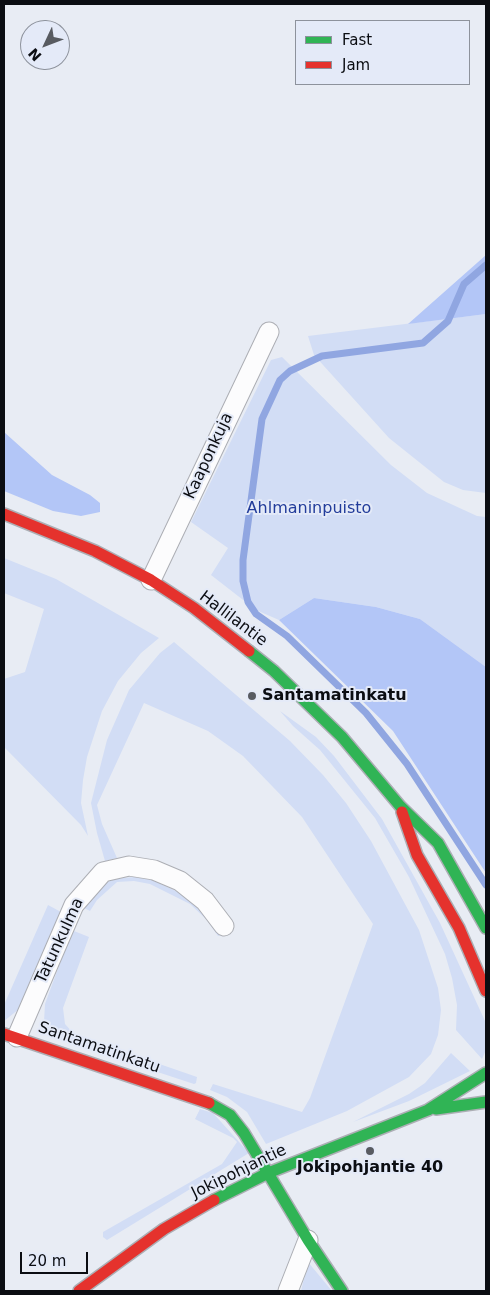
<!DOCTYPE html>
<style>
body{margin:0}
#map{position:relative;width:490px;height:1295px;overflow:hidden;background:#e8ecf4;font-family:"DejaVu Sans",sans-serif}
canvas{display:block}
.frame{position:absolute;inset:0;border:5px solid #0b0d12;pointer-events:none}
.legend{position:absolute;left:295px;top:20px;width:175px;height:65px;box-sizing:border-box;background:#e4eaf8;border:1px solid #8d929c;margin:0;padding:6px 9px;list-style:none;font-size:15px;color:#0b0d12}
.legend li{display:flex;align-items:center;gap:10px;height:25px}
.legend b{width:25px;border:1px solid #8d929c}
.north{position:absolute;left:20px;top:20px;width:50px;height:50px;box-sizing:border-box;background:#e4eaf8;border:1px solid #8d929c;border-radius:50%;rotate:227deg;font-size:14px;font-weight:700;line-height:20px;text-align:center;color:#0b0d12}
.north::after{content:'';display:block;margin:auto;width:18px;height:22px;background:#585b61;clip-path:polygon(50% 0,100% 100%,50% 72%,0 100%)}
.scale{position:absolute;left:20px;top:1252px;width:68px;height:22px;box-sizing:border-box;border:2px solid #0b0d12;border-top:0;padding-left:6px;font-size:15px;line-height:18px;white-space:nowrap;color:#0b0d12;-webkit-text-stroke:4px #e4eaf8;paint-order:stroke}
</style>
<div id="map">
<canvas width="490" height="1295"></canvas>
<div class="frame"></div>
<ul class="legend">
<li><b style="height:6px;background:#30b455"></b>Fast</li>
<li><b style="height:6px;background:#e5322d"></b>Jam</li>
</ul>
<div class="north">N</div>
<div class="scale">20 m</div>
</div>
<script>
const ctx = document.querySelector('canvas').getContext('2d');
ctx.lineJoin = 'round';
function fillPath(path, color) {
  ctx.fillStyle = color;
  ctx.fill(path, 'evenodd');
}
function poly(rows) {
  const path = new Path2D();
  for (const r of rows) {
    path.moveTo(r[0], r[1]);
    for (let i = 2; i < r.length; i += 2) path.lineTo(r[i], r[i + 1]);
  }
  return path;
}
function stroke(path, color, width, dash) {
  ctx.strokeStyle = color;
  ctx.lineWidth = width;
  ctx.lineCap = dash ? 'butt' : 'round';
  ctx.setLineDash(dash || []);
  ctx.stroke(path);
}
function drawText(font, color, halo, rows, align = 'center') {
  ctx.font = font + ' "DejaVu Sans",sans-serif';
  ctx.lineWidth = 4;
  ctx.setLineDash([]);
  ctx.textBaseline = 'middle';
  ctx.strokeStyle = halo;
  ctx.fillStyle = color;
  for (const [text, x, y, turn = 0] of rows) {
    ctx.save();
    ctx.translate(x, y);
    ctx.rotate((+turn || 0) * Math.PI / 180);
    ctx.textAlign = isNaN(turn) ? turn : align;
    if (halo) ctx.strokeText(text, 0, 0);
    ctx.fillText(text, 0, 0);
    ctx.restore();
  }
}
fillPath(poly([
 [486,314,486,493,463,490,444,482,389,438,314,355,308,336],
 [282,357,391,465,427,493,477,516,486,517,486,667,420,619,376,607,314,598,279,620,256,610,211,575,228,548,191,522,271,360],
 [4,558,56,579,159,638,141,653,118,681,102,711,87,757,83,780,81,803,88,836,81,825,4,747,4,679,25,672,44,609,4,593],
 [174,642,290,741,323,775,346,803,371,841,419,930,438,988,441,1010,438,1035,431,1054,409,1077,347,1111,266,1144,247,1112,227,1097,210,1090,213,1084,302,1112,310,1098,373,924,302,817,243,756,208,731,144,703,97,805,102,824,117,858,105,861,97,833,91,803,107,740,129,690,160,653],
 [280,711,316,737,334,756,382,819,440,923,485,1021,486,1050,482,1059,456,1030,457,1005,452,978,445,954,409,877,375,818,320,750,293,726],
 [134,877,152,880,178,892,200,907,221,935,218,936,207,920,190,904,150,884,134,881,117,882,97,900,90,911,84,908,88,901,102,885,114,879],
 [48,905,61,912,19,1009,4,1021,4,1005],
 [74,931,89,937,63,1008,65,1024,73,1033,106,1045,101,1054,55,1038,49,1034,44,1022,45,1004,71,933],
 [119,1050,197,1077,196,1083,194,1084,118,1059,116,1055],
 [451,1053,470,1071,409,1101,353,1122,409,1094,425,1083],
 [200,1109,213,1113,249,1153,107,1240,103,1237,103,1232,222,1164,237,1142,233,1138,195,1119],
 [308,1262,332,1291,301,1291]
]), '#d2ddf5');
fillPath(poly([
 [486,255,486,314,408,324],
 [4,432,52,475,90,495,100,503,100,512,81,516,53,511,4,491],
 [314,598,376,607,420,619,486,667,486,873,393,731,279,620]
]), '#b3c6f7');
stroke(poly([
 [486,265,464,284,448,321,423,343,322,356,290,371,280,380,262,419,243,560,243,581,248,602,256,614,287,636,366,713,407,764,486,885]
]), '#90a6e1', 7);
const street = poly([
 [151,580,269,332],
 [17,1037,74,905,103,872,129,866,154,870,180,881,205,901,224,926],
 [288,1291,308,1240]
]);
const fast = poly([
 [249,651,274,671,342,737,400,806,438,843,486,928],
 [209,1103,230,1115,244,1133,308,1240,342,1291],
 [436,1109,486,1102],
 [214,1200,268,1173,428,1110,486,1073]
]);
const jam = poly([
 [4,514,95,551,151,580,194,608,249,651],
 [402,812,417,855,459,928,486,991],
 [4,1034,209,1103],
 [79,1291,164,1229,214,1200]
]);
stroke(street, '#acaeb4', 21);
stroke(fast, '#acaeb4', 14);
stroke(jam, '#acaeb4', 14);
stroke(street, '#fcfcfd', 19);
stroke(fast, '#30b455', 11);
stroke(jam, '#e5322d', 11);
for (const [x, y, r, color] of [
 [252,696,5,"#585b61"],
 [370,1151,5,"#585b61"]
]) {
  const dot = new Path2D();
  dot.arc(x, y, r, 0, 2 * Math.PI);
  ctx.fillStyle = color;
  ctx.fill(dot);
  stroke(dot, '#e4eaf8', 2);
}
drawText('16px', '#0b0d12', '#e4eaf8', [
 ["Kaaponkuja",209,456,-65],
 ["Hallilantie",233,619,37],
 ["Tatunkulma",60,941,-65],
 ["Santamatinkatu",99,1048,19],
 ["Jokipohjantie",239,1172,-26]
]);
drawText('16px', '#233d9b', '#e4eaf8', [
 ["Ahlmaninpuisto",309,509]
]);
drawText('bold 16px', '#0b0d12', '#e4eaf8', [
 ["Santamatinkatu",262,696],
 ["Jokipohjantie 40",370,1168,"center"]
], 'left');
</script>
